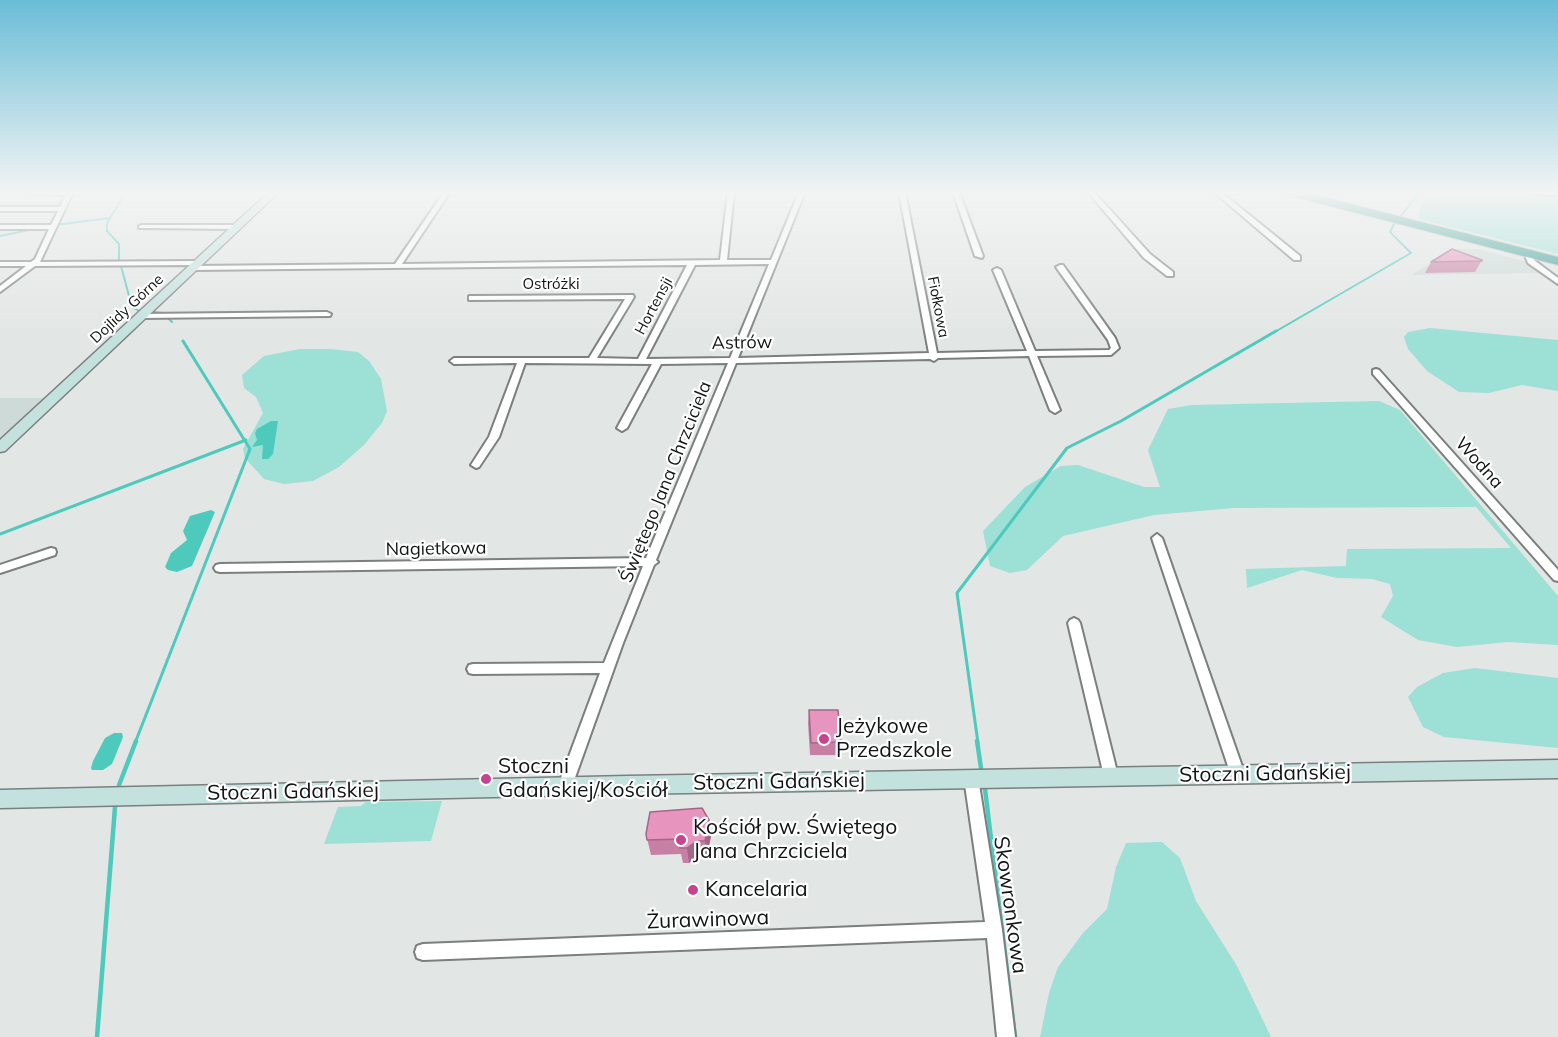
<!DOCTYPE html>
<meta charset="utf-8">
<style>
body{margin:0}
canvas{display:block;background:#e2e6e5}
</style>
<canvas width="1558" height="1037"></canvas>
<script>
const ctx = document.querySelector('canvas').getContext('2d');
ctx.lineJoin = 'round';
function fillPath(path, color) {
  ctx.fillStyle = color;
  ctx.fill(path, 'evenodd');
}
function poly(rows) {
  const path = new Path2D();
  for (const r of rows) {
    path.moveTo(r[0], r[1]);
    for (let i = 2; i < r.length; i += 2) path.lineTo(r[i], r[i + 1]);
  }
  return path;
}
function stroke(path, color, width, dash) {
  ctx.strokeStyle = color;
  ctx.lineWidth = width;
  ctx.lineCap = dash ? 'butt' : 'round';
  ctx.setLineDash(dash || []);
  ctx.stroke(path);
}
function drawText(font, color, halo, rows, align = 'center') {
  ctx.font = font + ' Mulish,sans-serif';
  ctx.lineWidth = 4.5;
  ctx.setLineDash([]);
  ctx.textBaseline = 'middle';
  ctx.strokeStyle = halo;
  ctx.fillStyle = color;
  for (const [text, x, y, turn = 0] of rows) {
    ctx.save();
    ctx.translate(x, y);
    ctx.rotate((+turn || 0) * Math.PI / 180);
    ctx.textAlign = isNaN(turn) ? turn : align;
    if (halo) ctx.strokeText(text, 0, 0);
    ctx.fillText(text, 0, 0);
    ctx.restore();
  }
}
fillPath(poly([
 [1455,249,1479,249,1524,261,1542,273,1411,275],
 [0,398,47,398,0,439]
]), '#cddad8');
fillPath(poly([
 [1412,192,1558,194,1558,254,1418,219,1423,196],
 [1430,328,1558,340,1558,391,1522,385,1489,393,1459,392,1427,371,1408,349,1404,337,1408,332],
 [300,349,330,349,358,352,369,361,381,379,387,411,382,423,364,445,339,467,313,481,284,484,264,479,245,458,243,449,263,413,256,397,244,388,242,375,264,356],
 [1379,401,1400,410,1558,596,1558,645,1508,642,1457,647,1418,640,1381,617,1393,596,1390,584,1372,579,1337,578,1302,570,1247,588,1246,569,1346,566,1347,549,1511,548,1476,507,1234,508,1154,515,1063,536,1027,570,1010,573,990,566,983,531,1025,487,1061,466,1078,465,1144,487,1160,487,1148,450,1168,409,1192,405],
 [1475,668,1558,678,1558,748,1444,737,1423,727,1408,697,1417,687,1443,673],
 [442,801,431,841,324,844,338,807,361,806,366,802],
 [1162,842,1180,858,1196,901,1237,966,1271,1037,1040,1037,1049,993,1058,967,1083,933,1107,909,1116,867,1126,843]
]), '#9ce0d6');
fillPath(poly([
 [271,421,278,421,273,454,268,459,262,459,263,445,252,447,257,440,255,433,257,429],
 [211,510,215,512,192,566,177,572,168,570,165,567,171,553,187,540,183,531,190,516],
 [114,733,122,733,123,737,112,764,103,770,92,770,91,768,93,761,105,738]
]), '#4ecabd');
stroke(poly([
 [1401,216,1416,196,1405,192],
 [55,225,109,218],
 [0,236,39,228],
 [119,261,119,244,107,231,107,223,126,192],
 [121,266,132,307,139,311],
 [154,312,163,313],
 [169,319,172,322],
 [1273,333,1411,253,1390,232,1395,222]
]), '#4ecabd', 2);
stroke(poly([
 [0,534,246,440],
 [135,743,250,449,183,341],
 [978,743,957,593,1067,448,1121,421,1276,331]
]), '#4ecabd', 3);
stroke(poly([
 [977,741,981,768],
 [119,785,136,741],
 [985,789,1015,1037],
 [97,1037,115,807]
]), '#4ecabd', 4.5);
const street = poly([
 [29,192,73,192,40,262,198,261,202,263,198,265,35,266,0,292,0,286,26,266,0,266,0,262,31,262,35,259,49,229,0,229,0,225,51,225,58,211,0,211,0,207,60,207,65,195,32,194,29,192],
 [444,192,450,192,402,264,720,260,728,192,734,192,727,260,771,260,799,192,805,192,738,358,929,353,899,192,905,192,937,353,1027,351,993,270,997,268,1001,270,1035,351,1109,350,1111,348,1108,340,1056,267,1060,265,1063,265,1115,338,1119,348,1111,355,1037,356,1060,410,1055,413,1050,410,1029,356,938,358,934,361,930,359,736,363,656,560,658,562,654,565,623,643,572,786,570,791,565,792,560,791,558,786,600,673,473,674,469,673,467,669,469,665,473,664,604,663,643,566,220,572,216,571,214,568,216,565,220,564,646,558,728,363,661,364,627,428,622,431,617,428,652,364,525,363,499,437,479,467,476,468,471,465,489,437,517,363,454,364,450,361,454,358,589,358,625,299,469,300,469,296,472,296,633,295,634,297,597,358,638,359,687,265,192,270,188,268,192,266,395,264,444,192],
 [769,264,730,358,646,359,695,265,769,264],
 [953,192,959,192,983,256,982,258,975,256,953,192],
 [1088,192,1094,192,1150,254,1173,272,1173,276,1167,276,1144,258,1088,192],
 [1214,192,1221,192,1300,256,1300,260,1294,260,1214,192],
 [1533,192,1558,192,1558,195,1536,194,1533,192],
 [141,225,236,225,239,227,236,229,139,228,139,226,141,225],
 [1525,251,1531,251,1534,260,1558,278,1558,284,1528,263,1524,253,1525,251],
 [327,312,331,314,330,316,141,318,137,316,141,314,327,312],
 [1376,369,1379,370,1558,570,1558,581,1554,580,1373,374,1373,370,1376,369],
 [1157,534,1162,538,1245,775,1243,779,1238,781,1233,779,1231,775,1152,538,1157,534],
 [51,548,55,549,56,552,55,555,0,573,0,565,51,548],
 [1074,618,1078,620,1080,623,1118,776,1116,780,1111,782,1106,780,1104,776,1068,623,1070,620,1074,618],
 [971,772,976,774,978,778,1002,930,1015,1037,997,1037,987,938,423,960,417,958,415,952,417,946,423,944,985,922,964,778,966,774,971,772]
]);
const secondary = poly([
 [269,192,279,192,5,451,0,452,0,440,269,192],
 [1558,760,1558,778,628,794,0,808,0,790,628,776,1558,760]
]);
const highway = poly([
 [1285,192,1304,192,1558,257,1558,265,1287,195,1285,192]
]);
stroke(street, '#7b7f7e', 4);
stroke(secondary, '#7b7f7e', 3);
stroke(highway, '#c2c2c2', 2);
fillPath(street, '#fff');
fillPath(secondary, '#c3e2de');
fillPath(highway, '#369d92');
fillPath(poly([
 [1482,260,1475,272,1425,273,1431,262],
 [809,710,841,742,840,755,810,755,808,723],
 [709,820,711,836,707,856,699,856,689,863,683,863,681,854,651,855,646,834]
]), '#c780a3');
fillPath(poly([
 [709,820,711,836,707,856,705,841],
 [697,841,699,856,689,863,687,848]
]), '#a26885');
const building = poly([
 [1452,249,1482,260,1482,261,1431,262,1452,249],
 [809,710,838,710,841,742,811,743,809,710],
 [702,808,709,820,705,841,697,841,687,848,680,848,681,839,647,840,646,834,650,812,702,808]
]);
fillPath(building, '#e795be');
stroke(building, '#a26885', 1.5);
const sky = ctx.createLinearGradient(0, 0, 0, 337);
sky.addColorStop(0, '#6abdd7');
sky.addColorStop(0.57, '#f2f4f3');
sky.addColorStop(1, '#f2f4f300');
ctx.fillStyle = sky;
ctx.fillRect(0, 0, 1558, 337);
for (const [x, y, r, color] of [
 [824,739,6,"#c5448d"],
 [486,779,6,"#c5448d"],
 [681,840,6,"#c5448d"],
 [693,890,6,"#c5448d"]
]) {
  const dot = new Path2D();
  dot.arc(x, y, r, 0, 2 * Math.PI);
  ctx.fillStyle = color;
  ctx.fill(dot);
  stroke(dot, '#fff', 2);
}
drawText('15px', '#131414', '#fff', [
 ["Ostróżki",551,284],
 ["Hortensji",654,306,-62],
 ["Fiołkowa",938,307,79],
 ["Dojlidy Górne",127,309,-43]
]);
drawText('18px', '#131414', '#fff', [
 ["Astrów",742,343,-1],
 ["Wodna",1479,463,48],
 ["Świętego Jana Chrzciciela",666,482,-68],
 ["Nagietkowa",436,549,-1]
]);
drawText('21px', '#131414', '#fff', [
 ["Jeżykowe",836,727],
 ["Przedszkole",836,751],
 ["Stoczni",498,767],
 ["Gdańskiej/Kościół",498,791],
 ["Kościół pw. Świętego",693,828],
 ["Jana Chrzciciela",693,852],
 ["Kancelaria",705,890]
], 'left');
drawText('21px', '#131414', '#fff', [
 ["Stoczni Gdańskiej",1265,774,-1],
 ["Stoczni Gdańskiej",779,782,-1],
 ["Stoczni Gdańskiej",293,792,-1],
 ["Skowronkowa",1010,905,82],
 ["Żurawinowa",708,920,-2]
]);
</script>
